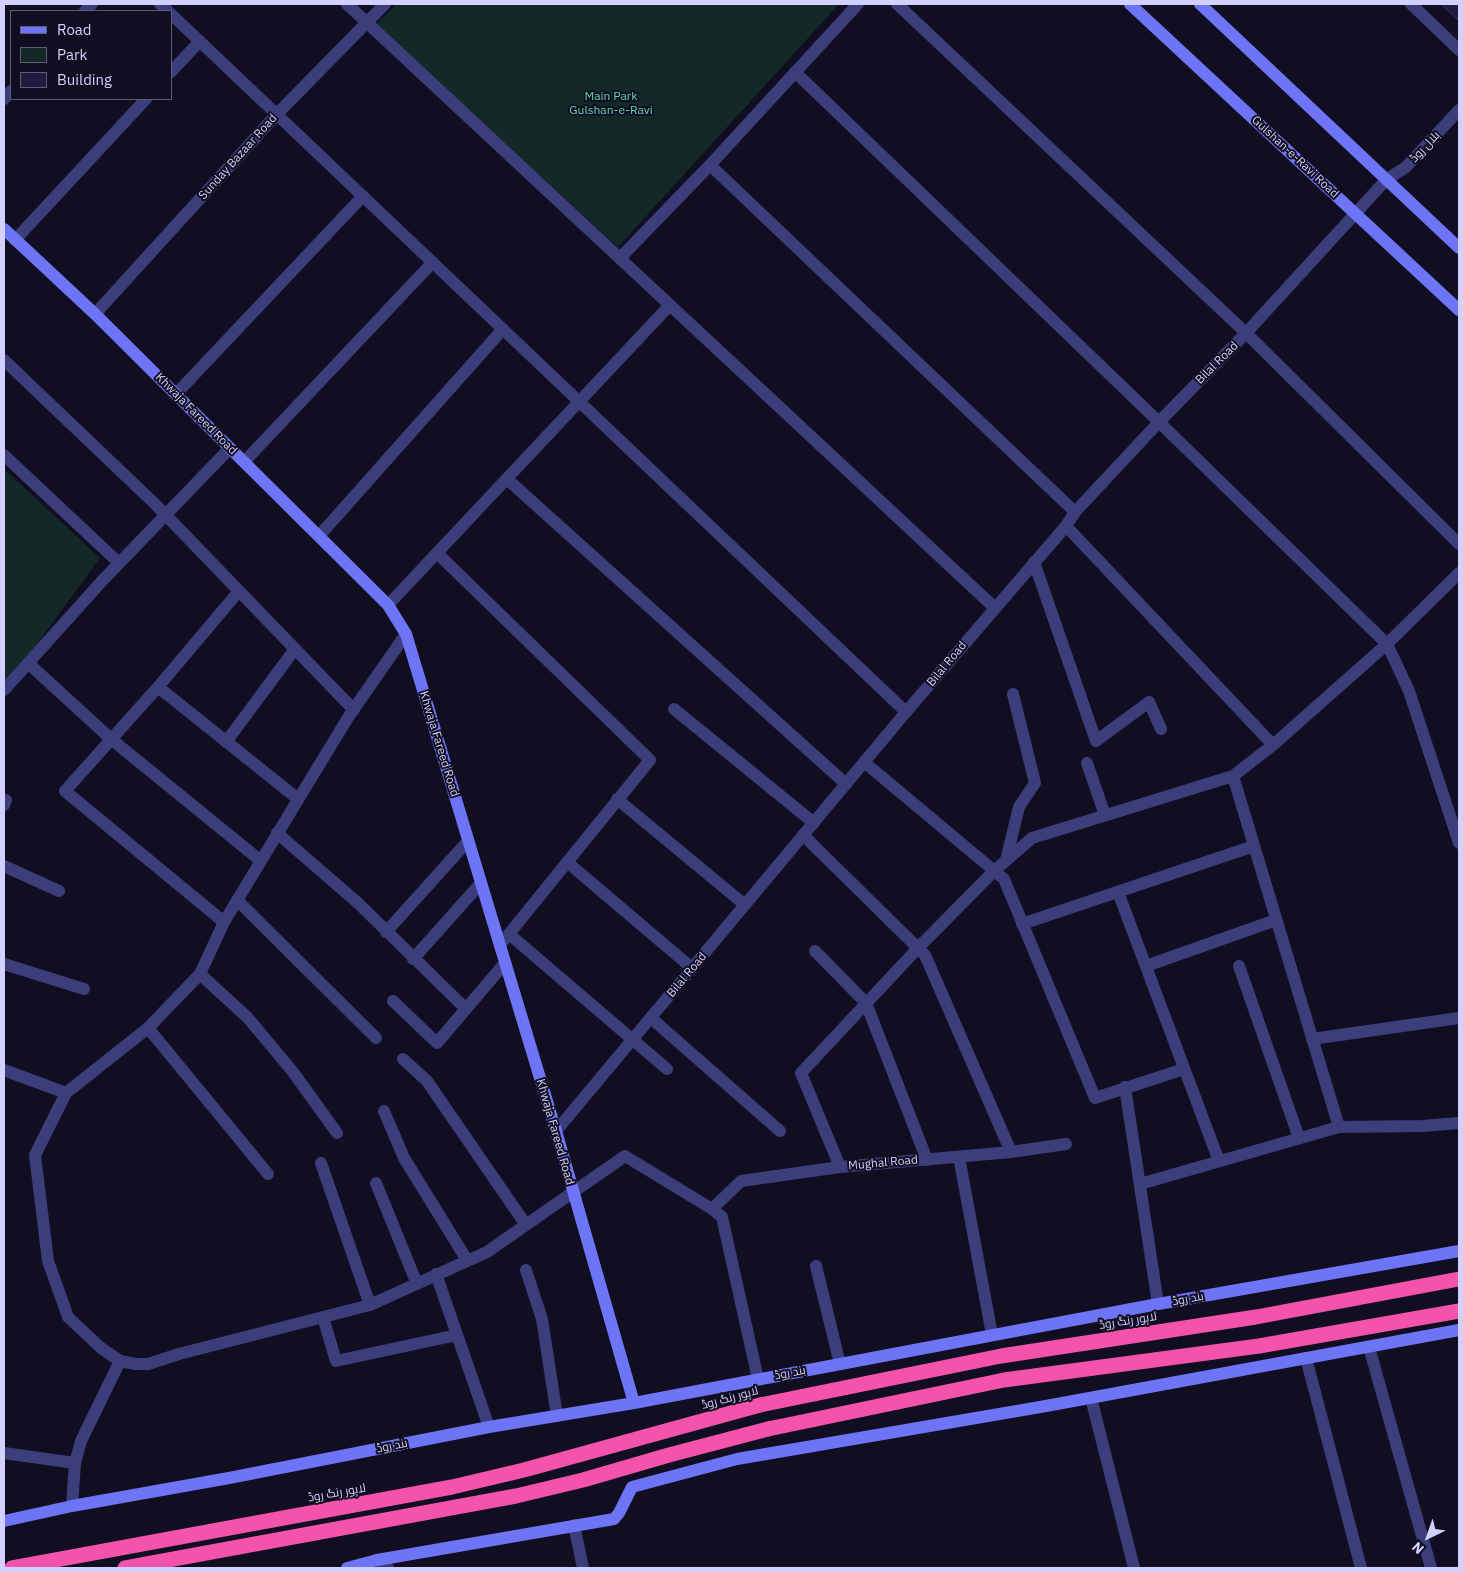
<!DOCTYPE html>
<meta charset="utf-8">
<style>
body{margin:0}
#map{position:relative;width:1463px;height:1572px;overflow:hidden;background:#100e20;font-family:"IBM Plex Sans",sans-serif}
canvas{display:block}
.frame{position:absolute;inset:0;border:5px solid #d2d0fc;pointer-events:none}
.legend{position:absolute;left:10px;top:10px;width:162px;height:90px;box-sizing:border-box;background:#100e20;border:1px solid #5e5c78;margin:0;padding:6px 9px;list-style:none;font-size:15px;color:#d2d0fc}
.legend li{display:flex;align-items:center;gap:10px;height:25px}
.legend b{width:25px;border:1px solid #5e5c78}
.north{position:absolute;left:1403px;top:1512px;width:50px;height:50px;-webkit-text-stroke:4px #100e20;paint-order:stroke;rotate:222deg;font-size:14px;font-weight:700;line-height:20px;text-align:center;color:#d2d0fc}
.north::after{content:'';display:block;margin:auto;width:18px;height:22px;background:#d2d0fc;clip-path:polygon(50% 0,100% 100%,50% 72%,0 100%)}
</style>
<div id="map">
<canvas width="1463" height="1572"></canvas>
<div class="frame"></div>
<ul class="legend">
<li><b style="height:6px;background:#6d74f6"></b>Road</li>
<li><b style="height:14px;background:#122927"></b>Park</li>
<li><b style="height:14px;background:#201c40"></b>Building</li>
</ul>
<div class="north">N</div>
</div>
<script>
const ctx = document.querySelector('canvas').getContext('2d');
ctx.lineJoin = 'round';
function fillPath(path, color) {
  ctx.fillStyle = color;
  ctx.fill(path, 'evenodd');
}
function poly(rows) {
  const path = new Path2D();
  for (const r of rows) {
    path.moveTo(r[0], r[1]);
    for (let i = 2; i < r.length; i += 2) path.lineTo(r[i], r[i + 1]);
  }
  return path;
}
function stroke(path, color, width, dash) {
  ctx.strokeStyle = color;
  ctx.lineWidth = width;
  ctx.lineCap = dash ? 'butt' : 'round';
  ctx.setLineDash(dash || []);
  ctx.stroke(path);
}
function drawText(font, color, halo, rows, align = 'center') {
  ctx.font = font + ' "IBM Plex Sans",Cairo,sans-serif';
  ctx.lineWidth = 4;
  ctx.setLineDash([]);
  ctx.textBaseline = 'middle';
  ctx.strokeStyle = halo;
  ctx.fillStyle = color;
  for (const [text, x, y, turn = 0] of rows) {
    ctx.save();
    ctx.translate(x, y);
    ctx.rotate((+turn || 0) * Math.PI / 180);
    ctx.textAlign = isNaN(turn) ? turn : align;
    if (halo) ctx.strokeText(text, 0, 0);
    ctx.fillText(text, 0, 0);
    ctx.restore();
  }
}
fillPath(poly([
 [396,4,839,4,618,247,376,25],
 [4,469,100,558,9,682,4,679]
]), '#122927');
const building = poly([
 [1441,4,1459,4,1459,21,1441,4]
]);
fillPath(building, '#201c40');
stroke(building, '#362f6a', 1);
stroke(poly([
 [160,4,168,11],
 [347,4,995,608],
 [897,4,1246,333,1459,544],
 [1411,4,1459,50],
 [85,11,92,4],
 [171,14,906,712],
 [171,72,200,41],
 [795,72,1159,422,1387,644,1409,691,1459,843],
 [4,99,11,91],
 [710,165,1075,512],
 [15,240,146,99],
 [620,258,710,165,858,4],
 [95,314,277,114,385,4],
 [4,360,155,504,354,710],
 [176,394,363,196],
 [4,455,119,563],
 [244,462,433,262],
 [507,479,846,784],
 [1066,526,1273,745],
 [319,536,503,329],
 [437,553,650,760,500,945],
 [1034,562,1096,741,1149,702,1161,729],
 [239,591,158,687,298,799],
 [388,605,670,305],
 [406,634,349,716,290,813,224,922,200,974,148,1028,66,1093,35,1155,48,1261,68,1317,101,1348,120,1361,135,1364,148,1364,179,1354,370,1305,487,1252,625,1156,712,1209,722,1217,758,1379],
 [28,663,111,739,261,861],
 [158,687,65,791,224,922],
 [4,690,102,581,230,448],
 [674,709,814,823],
 [226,742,295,649],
 [864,762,1004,879,1095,1098,1184,1069],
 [1087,763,1105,815],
 [1233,776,1339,1127],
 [617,799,745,905],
 [4,805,6,800],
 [277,833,358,903,465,1008],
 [803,835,925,955,1011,1152],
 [1006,860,1019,807,1035,783,1013,694],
 [567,862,692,968],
 [4,866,59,891],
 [1118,892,1219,1161],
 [237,900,376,1038],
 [1022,924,1254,846],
 [386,932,468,841],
 [509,934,667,1069],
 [815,951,866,1003,927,1160],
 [413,959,481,883],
 [4,964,84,989],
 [1146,966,1276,920],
 [1239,966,1299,1138],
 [200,974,248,1018,293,1072,337,1133],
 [393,1001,437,1043,505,963],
 [651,1018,780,1131],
 [148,1028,268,1174],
 [1312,1039,1459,1018],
 [403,1059,427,1081,526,1225],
 [4,1070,66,1093],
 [1125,1087,1158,1304],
 [384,1111,404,1158,467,1260],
 [959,1157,992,1335],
 [321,1163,370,1305],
 [840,1167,801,1073,918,948,994,871,1032,838,1233,776,1273,745,1387,644,1459,573],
 [376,1183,417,1284],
 [1140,1184,1339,1127,1422,1126,1459,1123],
 [712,1209,741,1181,840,1167,1011,1152,1066,1144],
 [816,1266,840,1364],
 [526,1270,542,1319,557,1416],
 [436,1274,489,1427],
 [323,1317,336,1361,457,1335],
 [1369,1347,1431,1568],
 [1306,1358,1361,1568],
 [1091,1398,1134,1568],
 [4,1453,75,1463],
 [72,1506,75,1463,81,1441,120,1361],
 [574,1525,583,1568],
 [377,1560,388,1568]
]), '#3c3e7c', 12);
stroke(poly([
 [556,1131,906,712,1066,526,1075,512,1159,422,1246,333,1386,180,1406,167,1459,110]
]), '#3c3e7c', 12);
stroke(poly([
 [1130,4,1459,310],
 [1200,4,1459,248],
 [4,229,95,314,388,605,406,634,556,1131,634,1403],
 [4,1521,72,1506,229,1478,489,1427,634,1403,1158,1304,1459,1251],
 [347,1568,377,1560,614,1519,619,1513,632,1487,737,1459,1046,1406,1459,1330]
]), '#6d74f6', 12);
stroke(poly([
 [12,1568,452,1487,524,1470,760,1405],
 [125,1568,516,1496,583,1480,669,1455,768,1429]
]), '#f453ac', 15);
stroke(poly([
 [760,1405,1001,1356,1256,1317,1459,1279],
 [768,1429,1004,1380,1259,1346,1459,1311]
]), '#f453ac', 15);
drawText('12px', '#61d7b1', '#100e20', [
 ["Main Park",611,97],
 ["Gulshan-e-Ravi",611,111]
]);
drawText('12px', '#d2d0fc', '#100e20', [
 ["بلال روڈ",1425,147,-47],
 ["Sunday Bazaar Road",238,157,-48],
 ["Gulshan-e-Ravi Road",1295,157,43],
 ["Bilal Road",1217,363,-45],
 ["Khwaja Fareed Road",196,414,45],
 ["Bilal Road",947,664,-50],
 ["Khwaja Fareed Road",439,744,73],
 ["Bilal Road",687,975,-50],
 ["Khwaja Fareed Road",555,1132,74],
 ["Mughal Road",883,1163,-5],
 ["بند روڈ",1188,1299,-10],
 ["لاہور رنگ روڈ",1128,1321,-9],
 ["بند روڈ",790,1373,-11],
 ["لاہور رنگ روڈ",730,1398,-15],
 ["بند روڈ",392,1446,-11],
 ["لاہور رنگ روڈ",337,1493,-10]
]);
</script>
